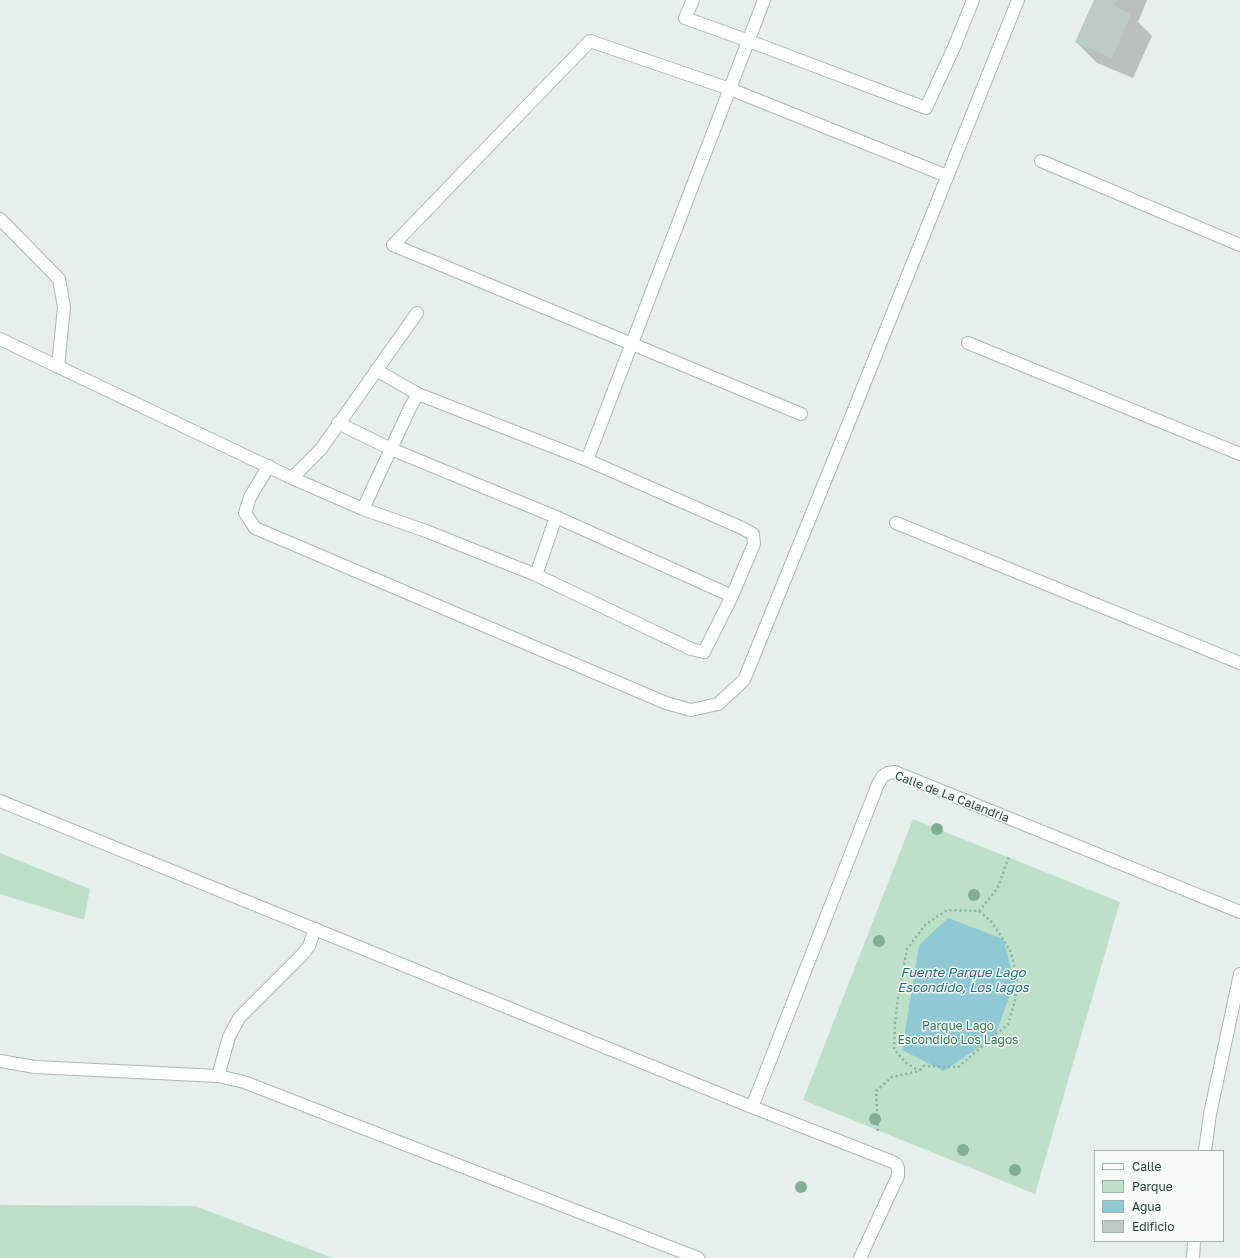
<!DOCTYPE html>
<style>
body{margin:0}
#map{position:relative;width:1240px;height:1258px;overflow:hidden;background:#e6efeb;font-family:"Golos Text",sans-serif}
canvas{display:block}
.legend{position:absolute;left:1094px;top:1150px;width:130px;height:92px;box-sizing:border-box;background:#f7fbf9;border:1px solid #a3b1ad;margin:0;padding:5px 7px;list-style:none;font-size:12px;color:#24423a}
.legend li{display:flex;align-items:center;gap:8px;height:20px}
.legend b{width:20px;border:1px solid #a3b1ad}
</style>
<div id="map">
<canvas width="1240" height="1258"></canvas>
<ul class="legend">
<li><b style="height:5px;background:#fff"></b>Calle</li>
<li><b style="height:11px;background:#bfe0c8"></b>Parque</li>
<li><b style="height:11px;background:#8ec9d4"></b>Agua</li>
<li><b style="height:11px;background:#bbcac4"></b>Edificio</li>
</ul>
</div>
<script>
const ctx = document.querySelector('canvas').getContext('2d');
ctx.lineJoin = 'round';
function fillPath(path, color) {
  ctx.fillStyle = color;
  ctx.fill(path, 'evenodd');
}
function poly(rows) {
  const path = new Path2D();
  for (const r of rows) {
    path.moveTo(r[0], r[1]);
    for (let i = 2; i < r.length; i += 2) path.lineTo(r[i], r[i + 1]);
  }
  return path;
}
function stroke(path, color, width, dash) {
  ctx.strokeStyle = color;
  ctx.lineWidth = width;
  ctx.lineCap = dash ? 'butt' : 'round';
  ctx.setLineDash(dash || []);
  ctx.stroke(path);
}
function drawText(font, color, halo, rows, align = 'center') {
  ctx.font = font + ' "Golos Text",sans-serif';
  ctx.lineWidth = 3;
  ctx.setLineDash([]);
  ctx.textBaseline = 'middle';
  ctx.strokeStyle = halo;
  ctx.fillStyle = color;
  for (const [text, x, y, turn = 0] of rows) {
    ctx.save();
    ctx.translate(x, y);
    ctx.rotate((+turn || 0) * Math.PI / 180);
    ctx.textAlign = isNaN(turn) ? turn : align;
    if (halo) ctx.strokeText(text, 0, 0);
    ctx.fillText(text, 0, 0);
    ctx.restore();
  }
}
fillPath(poly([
 [913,819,1120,902,1035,1194,803,1100],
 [0,853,90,889,84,920,0,894],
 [0,1205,195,1206,333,1258,0,1258]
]), '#bfe0c8');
fillPath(poly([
 [948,918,1003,939,1015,981,995,1036,944,1071,902,1050,919,945]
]), '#8ec9d4');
fillPath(poly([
 [1095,0,1147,0,1138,22,1152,36,1133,78,1097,63,1076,42]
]), '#0003');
fillPath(poly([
 [1094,0,1117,0,1114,6,1131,14,1112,58,1075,42]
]), '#bbcac4');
const service = poly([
 [693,0,685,18,749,41,926,108,955,45,973,0],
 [0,219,59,279,64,307,58,367],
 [0,339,292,478,321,449,417,313],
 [801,414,393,245,590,41,730,89,947,176],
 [338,423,391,449,556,517,732,596],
 [587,460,764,0],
 [269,466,250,497,245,513,255,528,666,703,691,710,718,704,744,680,845,432,1018,0],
 [292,478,363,509,426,531,536,575,691,649,704,652,732,596,754,544,753,534,742,528,587,460,418,394,376,370],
 [363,509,410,408,418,394],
 [536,575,556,517],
 [218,1076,229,1037,239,1018,301,956,309,946,315,929]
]);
const minor = poly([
 [1041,161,1240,245],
 [968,343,1240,454],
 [896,523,1240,663],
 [0,801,752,1107,893,1162,896,1164,898,1168,898,1176,860,1258],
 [0,1061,35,1067,218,1076,244,1082,698,1258],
 [752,1107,878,784,883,776,888,773,895,772,1240,912],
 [1205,1151,1210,1114,1240,974],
 [1193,1258,1194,1241]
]);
stroke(service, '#a8b8b2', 14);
stroke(minor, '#a8b8b2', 14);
stroke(poly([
 [979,911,997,889,1009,857],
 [878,1131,876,1091,892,1077,919,1071,924,1066,958,1067,1008,1024,1015,1001,1017,975,1010,950,991,921,979,911,947,910,925,925,907,949,899,990,895,1022,894,1049,905,1062,919,1071]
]), '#86b3a5', 2.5, [2, 3]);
stroke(service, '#fff', 12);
stroke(minor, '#fff', 12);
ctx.fillStyle = '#80af93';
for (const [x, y] of [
 [937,829],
 [974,895],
 [879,941],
 [875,1119],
 [963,1150],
 [1015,1170],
 [801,1187]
]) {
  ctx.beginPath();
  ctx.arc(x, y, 6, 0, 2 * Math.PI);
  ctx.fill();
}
drawText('12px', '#24423a', '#f7fbf9', [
 ["Calle de La Calandria",952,797,21]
]);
drawText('12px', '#2d7a4b', '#f7fbf9', [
 ["Parque Lago",958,1026],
 ["Escondido Los Lagos",958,1040]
]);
drawText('italic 13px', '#1c6f80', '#f7fbf9', [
 ["Fuente Parque Lago",963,973],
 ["Escondido, Los lagos",963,988]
]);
</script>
